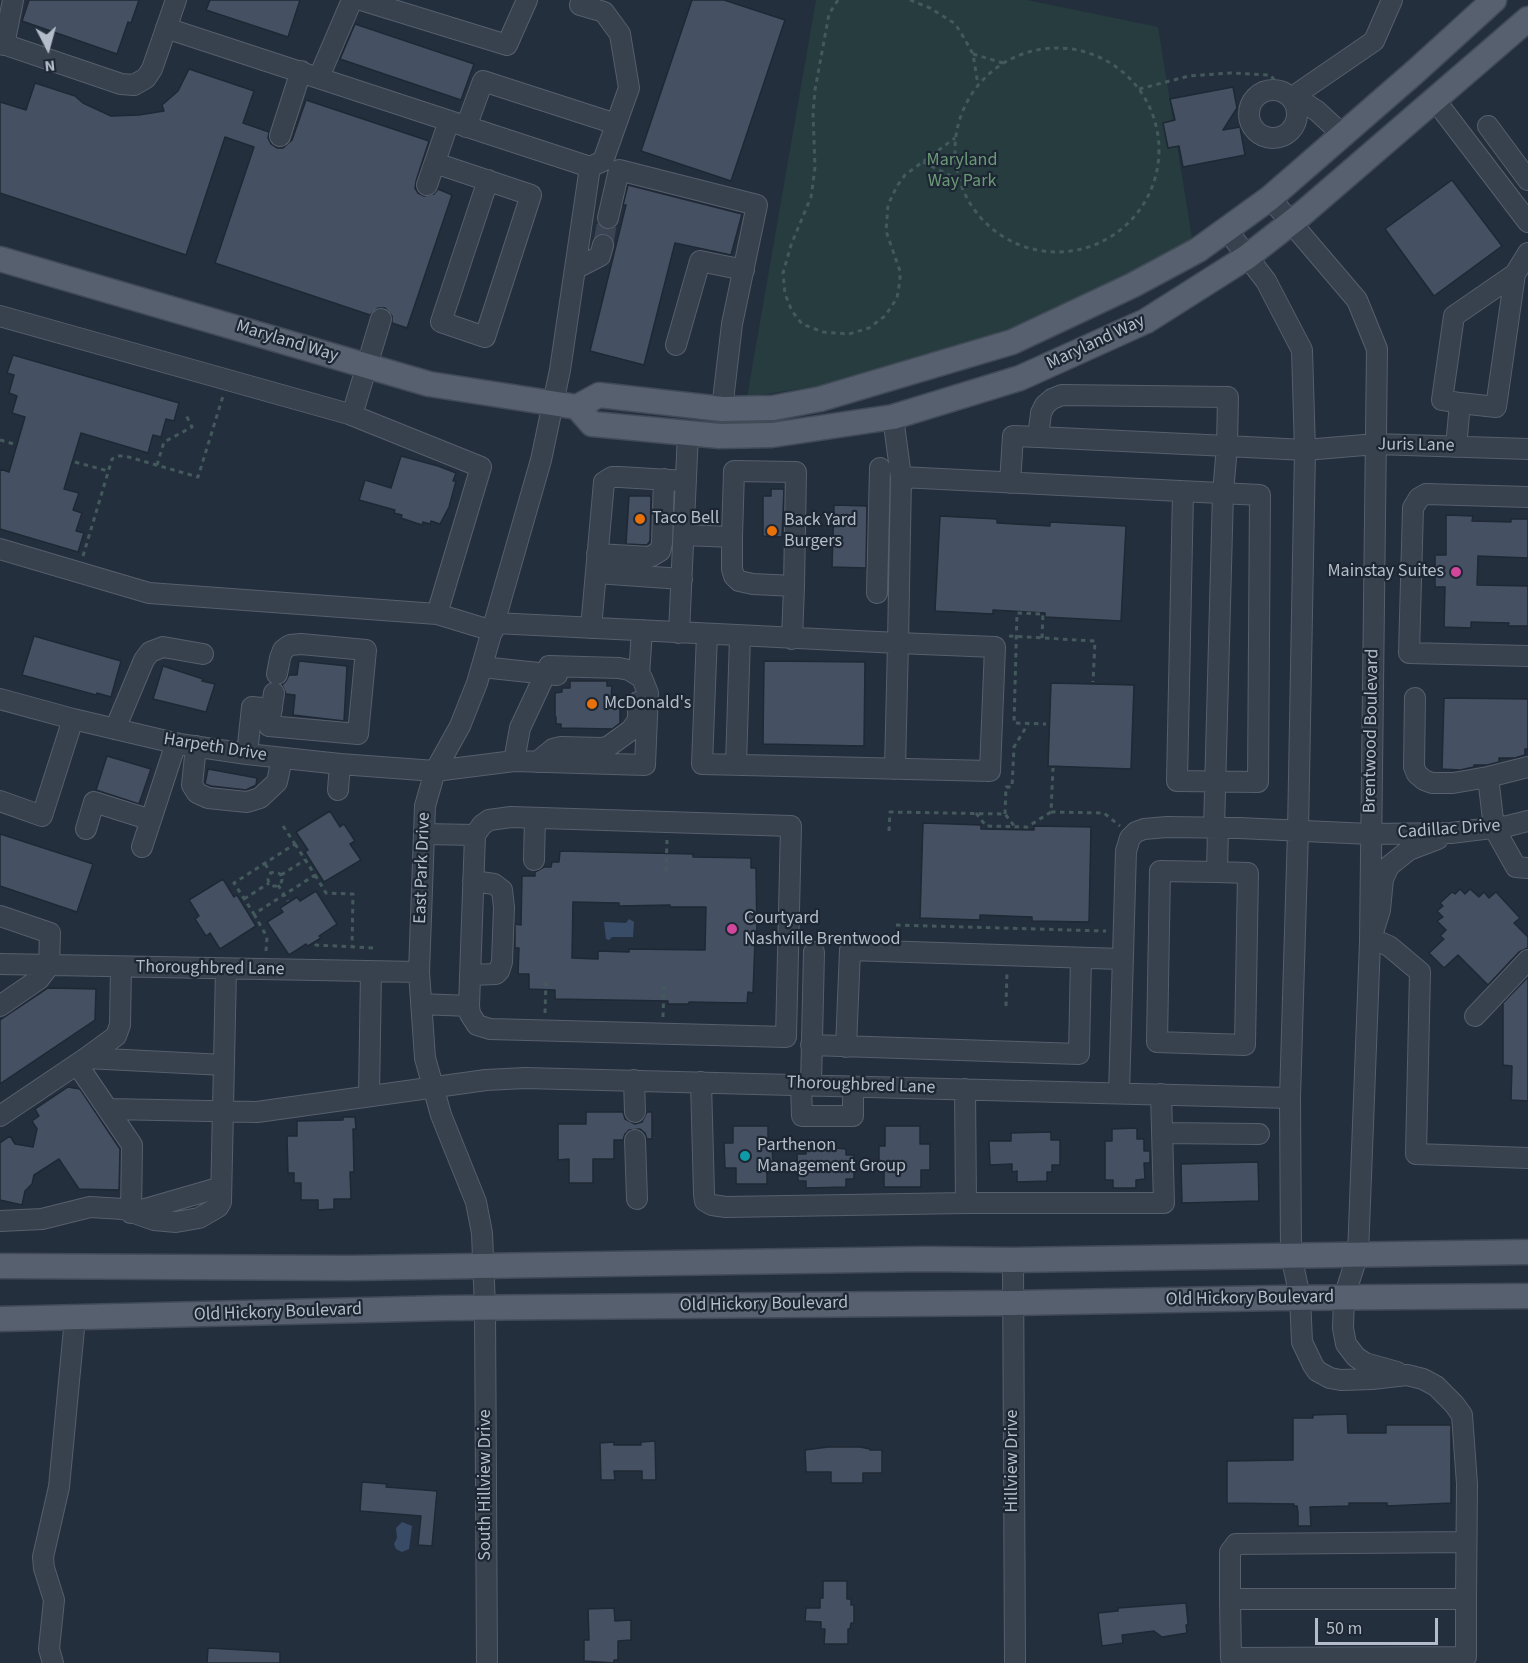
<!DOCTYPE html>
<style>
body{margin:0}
#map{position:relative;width:1528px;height:1663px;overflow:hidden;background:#242f3e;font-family:"Source Sans 3",sans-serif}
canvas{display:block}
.north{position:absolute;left:18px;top:18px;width:60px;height:60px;-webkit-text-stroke:4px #1d2633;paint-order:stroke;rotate:174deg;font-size:16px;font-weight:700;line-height:24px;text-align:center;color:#b4bcc9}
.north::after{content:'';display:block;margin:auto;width:21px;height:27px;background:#b4bcc9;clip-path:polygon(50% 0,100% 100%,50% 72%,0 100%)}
.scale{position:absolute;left:1315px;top:1618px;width:123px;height:27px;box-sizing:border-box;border:3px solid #b4bcc9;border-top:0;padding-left:8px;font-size:18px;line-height:21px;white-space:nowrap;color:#b4bcc9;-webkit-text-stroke:4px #1d2633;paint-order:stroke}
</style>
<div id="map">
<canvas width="1528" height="1663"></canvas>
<div class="north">N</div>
<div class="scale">50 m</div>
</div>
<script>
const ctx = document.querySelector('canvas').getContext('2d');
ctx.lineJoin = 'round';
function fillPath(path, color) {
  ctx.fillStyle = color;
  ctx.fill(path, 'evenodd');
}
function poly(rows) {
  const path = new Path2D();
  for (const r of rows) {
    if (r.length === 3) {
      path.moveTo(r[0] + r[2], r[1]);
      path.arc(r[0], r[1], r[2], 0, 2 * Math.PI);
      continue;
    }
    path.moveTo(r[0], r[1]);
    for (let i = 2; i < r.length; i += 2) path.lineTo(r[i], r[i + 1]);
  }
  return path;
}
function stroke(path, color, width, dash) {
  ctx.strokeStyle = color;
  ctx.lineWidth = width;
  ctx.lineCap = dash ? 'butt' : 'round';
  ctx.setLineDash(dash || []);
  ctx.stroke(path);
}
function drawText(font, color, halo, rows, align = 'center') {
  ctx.font = font + ' "Source Sans 3",sans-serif';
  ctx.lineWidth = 4.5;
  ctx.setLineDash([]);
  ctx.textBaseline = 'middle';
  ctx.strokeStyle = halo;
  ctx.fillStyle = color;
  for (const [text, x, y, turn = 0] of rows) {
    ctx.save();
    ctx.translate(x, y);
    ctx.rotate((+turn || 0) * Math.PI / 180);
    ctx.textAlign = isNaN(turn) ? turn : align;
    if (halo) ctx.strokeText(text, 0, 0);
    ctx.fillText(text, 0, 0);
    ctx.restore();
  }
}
fillPath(poly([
 [816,0,1027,0,1158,27,1192,238,1066,316,915,371,747,397]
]), '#263c3f');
fillPath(poly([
 [629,919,634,922,633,937,612,937,609,940,606,939,604,922,626,923],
 [402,1522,412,1526,409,1549,402,1552,396,1549,394,1544,397,1538,396,1528]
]), '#394c67');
const building = poly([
 [29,0,139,0,131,23,128,22,117,54,22,21,29,0],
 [210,0,300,0,288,37,206,10,210,0],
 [692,0,724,0,785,20,731,181,641,151,692,0],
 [355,24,474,64,461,100,340,59,355,24],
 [189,69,254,91,243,123,269,132,268,138,271,144,277,148,283,148,292,140,306,100,429,141,416,181,415,188,418,193,424,196,434,194,438,189,452,195,407,328,392,323,392,316,385,308,378,308,370,315,215,263,254,147,225,137,186,255,0,193,0,102,26,110,35,83,75,96,83,103,111,116,139,115,164,111,162,105,178,91,189,69],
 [1233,87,1237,108,1223,130,1240,127,1245,155,1183,167,1179,146,1168,148,1163,123,1175,120,1170,99,1233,87],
 [1452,180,1502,246,1434,296,1385,229,1452,180],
 [628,185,742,214,731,255,675,243,644,365,590,351,626,205,623,205,628,185],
 [13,355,179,403,174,421,166,419,161,437,153,435,148,453,81,433,64,489,79,493,73,510,82,513,76,531,84,533,78,552,0,529,0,469,9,472,25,417,12,413,17,396,9,393,14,375,7,373,13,355],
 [401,456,438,466,456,473,453,481,456,481,449,507,440,524,431,521,430,524,423,522,422,525,401,518,402,515,394,513,395,510,359,500,365,480,391,488,401,456],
 [771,489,784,489,782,537,763,536,763,496,771,496,771,489],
 [629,496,650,496,651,498,650,541,647,545,626,544,629,496],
 [834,505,867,506,866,568,832,567,834,505],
 [1446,515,1473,516,1472,521,1511,522,1511,519,1528,519,1528,558,1478,556,1477,585,1528,586,1528,626,1508,626,1509,623,1471,622,1471,628,1444,627,1445,587,1435,587,1435,555,1446,555,1446,515],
 [940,516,997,519,997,523,1050,526,1050,522,1126,526,1121,621,1045,617,1045,613,993,610,993,614,935,611,940,516],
 [34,636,121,661,111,697,97,693,96,695,22,675,34,636],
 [299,661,347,666,344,721,293,715,295,695,286,694,282,685,286,681,289,675,297,675,299,661],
 [764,661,865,662,864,746,763,744,764,661],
 [163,666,203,679,202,681,215,684,206,712,153,699,163,666],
 [570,681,607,681,607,686,612,686,611,698,619,698,620,701,620,723,612,729,561,728,561,724,556,724,556,717,555,717,555,693,562,692,562,688,570,688,570,681],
 [1051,683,1134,685,1131,769,1048,766,1051,683],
 [1444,698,1528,699,1528,749,1525,749,1525,755,1515,758,1499,758,1499,762,1487,765,1474,765,1474,767,1460,770,1442,769,1444,698],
 [107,756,151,769,139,804,96,790,107,756],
 [208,769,257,778,256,785,246,790,211,786,205,784,208,769],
 [330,811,340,827,344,824,355,841,350,844,361,860,324,882,305,852,308,850,296,832,330,811],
 [923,823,981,825,981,829,1034,830,1034,826,1091,827,1089,922,1032,921,1032,917,980,915,980,920,920,918,923,823],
 [0,834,93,864,77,912,0,886,0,834],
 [560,851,693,854,693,857,751,858,751,868,756,868,757,941,755,941,753,993,748,992,747,1003,689,1002,689,1004,668,1004,668,1001,555,999,555,990,529,989,529,974,518,974,519,948,515,948,515,924,521,925,522,876,535,876,535,872,544,867,551,867,552,862,559,862,560,851],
 [573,902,619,903,619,906,670,905,670,907,706,907,705,950,629,949,629,952,598,951,598,959,572,958,573,902],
 [223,879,234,897,237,895,256,926,220,949,210,933,206,936,195,919,199,916,189,900,223,879],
 [1460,889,1465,894,1470,889,1479,897,1484,892,1489,898,1496,892,1520,918,1514,923,1528,937,1528,948,1519,952,1488,985,1458,955,1444,968,1429,953,1444,939,1440,936,1446,930,1437,921,1443,917,1437,911,1443,906,1440,903,1452,892,1455,894,1460,889],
 [316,891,337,924,319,936,321,938,308,946,306,944,289,955,267,922,283,912,280,908,297,897,300,901,316,891],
 [1528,977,1528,1101,1511,1100,1512,1066,1503,1065,1503,1003,1528,977],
 [48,988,96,989,95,1020,0,1084,0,1020,48,988],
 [68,1087,80,1089,120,1149,119,1190,79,1189,59,1159,34,1175,32,1184,25,1191,22,1205,0,1200,0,1143,10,1136,15,1144,33,1147,37,1129,32,1121,39,1116,35,1109,68,1087],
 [586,1112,623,1112,625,1119,635,1124,642,1122,647,1112,652,1112,652,1139,647,1139,645,1133,640,1129,629,1130,625,1134,623,1140,614,1140,614,1159,593,1159,593,1183,569,1183,569,1159,558,1160,558,1124,586,1124,586,1112],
 [343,1117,355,1117,356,1129,353,1129,354,1172,350,1172,351,1199,334,1199,334,1209,318,1210,318,1200,301,1200,301,1183,294,1183,294,1173,288,1173,287,1136,297,1136,297,1121,343,1120,343,1117],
 [733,1126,768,1126,768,1146,772,1146,773,1164,767,1164,767,1184,736,1184,736,1168,725,1168,724,1143,733,1143,733,1126],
 [885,1126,920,1126,920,1144,930,1144,930,1170,921,1170,921,1187,884,1187,884,1165,879,1165,879,1146,885,1146,885,1126],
 [1137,1128,1137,1139,1144,1139,1144,1151,1150,1151,1150,1163,1144,1163,1145,1179,1136,1180,1136,1188,1113,1188,1113,1180,1105,1180,1105,1141,1112,1141,1112,1129,1137,1128],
 [1051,1132,1051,1140,1060,1140,1060,1165,1052,1165,1052,1172,1047,1172,1047,1181,1017,1182,1017,1171,1012,1172,1012,1164,990,1165,989,1141,1011,1141,1011,1133,1051,1132],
 [819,1144,834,1144,834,1148,846,1149,846,1155,854,1155,854,1179,846,1179,846,1187,806,1188,806,1181,798,1181,797,1154,806,1154,806,1148,819,1148,819,1144],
 [1258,1162,1259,1201,1182,1203,1181,1164,1258,1162],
 [1347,1414,1348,1433,1386,1433,1386,1425,1451,1425,1451,1503,1387,1506,1387,1503,1349,1503,1349,1506,1310,1507,1311,1526,1298,1526,1298,1512,1297,1506,1293,1506,1294,1504,1227,1503,1227,1461,1293,1460,1293,1418,1313,1418,1313,1415,1347,1414],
 [655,1441,656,1480,642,1480,642,1471,614,1471,615,1480,601,1480,600,1443,614,1442,614,1445,641,1445,641,1442,655,1441],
 [828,1447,860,1447,870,1449,870,1450,882,1450,882,1473,863,1473,863,1483,831,1483,831,1472,806,1472,805,1450,828,1447],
 [362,1482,387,1484,386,1487,437,1491,432,1546,418,1545,421,1516,360,1511,362,1482],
 [823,1581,847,1581,847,1599,851,1599,851,1605,854,1605,854,1623,851,1623,850,1629,848,1629,848,1644,824,1644,825,1629,821,1629,821,1622,805,1621,806,1608,820,1608,820,1598,823,1598,823,1581],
 [1186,1603,1188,1623,1188,1625,1186,1625,1187,1633,1162,1637,1154,1631,1122,1635,1123,1643,1102,1646,1098,1613,1118,1611,1118,1608,1186,1603],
 [614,1608,615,1621,631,1620,631,1640,618,1641,618,1660,614,1660,614,1663,584,1661,584,1640,589,1640,588,1609,614,1608],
 [208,1648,280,1652,280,1663,207,1663,208,1648]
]);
fillPath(building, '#455162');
stroke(building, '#1f2835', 1.5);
stroke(poly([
 [603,245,608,218]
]), '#3a4453', 20, [20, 10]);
const minor = poly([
 [361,0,507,45,527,0],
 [580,5,604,12,620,34,629,88,603,161,590,167],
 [166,28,590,167,560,370,541,460,477,683,460,726,435,771,425,806,419,972,425,1058,441,1115,476,1202,482,1233,485,1308,487,1663],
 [0,43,121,84,134,85,146,78,152,69,176,0],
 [4,45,13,0],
 [319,77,352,0],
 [1273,114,24],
 [1291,98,1374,41,1392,0],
 [1291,98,1306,104,1317,111,1343,135],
 [1435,100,1528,222],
 [1488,126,1528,180],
 [466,127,483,81,616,124],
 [280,136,301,71],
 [435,163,531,195,485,337,441,322,488,180],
 [427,185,449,121],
 [1270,198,1357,300,1377,349,1370,942,1358,1254,1344,1297,1343,1328,1346,1344,1356,1357,1365,1363,1397,1372],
 [608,218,619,170,757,205,732,324,722,409],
 [1227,230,1266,281,1302,350,1305,450,1298,831,1290,1098,1291,1255,1300,1297,1302,1342,1313,1365,1317,1371,1330,1378,1341,1380,1372,1379,1407,1375,1423,1379,1436,1386,1454,1404,1462,1415,1467,1484,1466,1599,1230,1599,1230,1552,1236,1544,1466,1542],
 [575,269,600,256,603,245],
 [0,316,349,414,481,467,437,614],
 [676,345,700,261,744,270],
 [1460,403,1496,407,1515,274],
 [352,415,381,319],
 [1456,447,1460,403,1442,400,1454,316,1515,274,1528,253],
 [901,477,1260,495,1258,782,1177,781,1183,492],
 [1010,483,1013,436,1038,437,1227,446,1228,397,1062,395,1052,399,1045,405,1041,413,1038,437],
 [1528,497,1426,494,1419,498,1413,508,1409,653,1528,656],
 [684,535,732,537,732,569,734,576,739,581,753,584,794,586,796,472,734,471,732,537],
 [0,549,149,593,437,614,493,631],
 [597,554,650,557,660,551,662,543,664,479],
 [596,573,682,579],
 [877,593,880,468],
 [495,623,898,643,901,477,893,417],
 [591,628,604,482,612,477,620,477,686,481],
 [679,633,688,433],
 [707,634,702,764,990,771,995,647,898,643,895,769],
 [792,639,794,586],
 [482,667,557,675],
 [639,676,642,630],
 [274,693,269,726,358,734,366,650,301,644,290,645,283,650,280,658,277,674],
 [1415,698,1414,767,1417,774,1424,780,1432,783,1453,783,1488,777,1528,767],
 [0,699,73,719,179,744,247,754,340,764,435,771,514,761,645,765,648,693,642,678,629,670,619,668,549,666,520,728,514,761],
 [115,729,144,660,150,652,163,647,203,654],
 [196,746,192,785,197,793,208,798,247,802,260,798,277,782,282,758],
 [247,754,252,707,272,709],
 [537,762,553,749,561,747,602,748,609,746,631,730,638,720,638,702],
 [736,765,740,636],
 [1488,777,1494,828,1516,867,1528,868],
 [338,790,340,764],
 [0,801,42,816,73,719],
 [1214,828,1223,493,1227,446,1305,450,1376,444,1528,449],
 [86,829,94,802,151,820],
 [424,834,475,835],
 [1438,839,1409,850,1389,866,1383,879,1380,910,1370,942,1382,943,1389,946,1420,972,1416,1154,1528,1158],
 [142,847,176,743],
 [534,860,535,818],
 [1217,872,1160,871,1157,1042,1245,1045,1248,873,1217,872,1218,828],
 [0,916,50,933,49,966,39,979,0,1006],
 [0,964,419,972],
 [470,975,496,974,499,971,502,962,504,907,502,890,494,884,473,881],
 [421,1004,469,1006,470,1014,477,1025,490,1029,786,1037,791,826,511,817,489,820,482,825,475,835,469,1006],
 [1475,1016,1528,960],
 [811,1045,1079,1054,1081,958],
 [846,1047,850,950,1121,959],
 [86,1058,224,1065],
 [77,1064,132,1145,131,1213,221,1187],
 [634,1080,635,1112],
 [701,1082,704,1194,705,1201,712,1205,726,1207,966,1203,965,1089],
 [801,1085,802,1116,853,1116,853,1086],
 [811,1085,814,952],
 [1119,1093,1126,851,1130,838,1136,832,1144,829,1167,827,1239,828,1370,834,1451,833,1508,826,1528,821],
 [369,1095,371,972],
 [109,1109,257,1112,486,1080,525,1078,1290,1098],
 [0,1116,86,1058,116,1036,120,1025,121,967],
 [1162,1133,1259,1134],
 [635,1140,637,1199],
 [966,1203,1164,1203,1161,1094],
 [0,1221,42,1219,90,1207,123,1209,154,1220,176,1222,199,1218,218,1207,221,1202,226,969],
 [1013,1260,1015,1663],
 [1230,1599,1231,1658,1466,1657,1466,1599],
 [53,1663,49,1649,54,1600,44,1568,43,1557,59,1487,75,1318]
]);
const major = poly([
 [0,259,429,384,577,407,599,395,722,409,773,408,820,399,1012,342,1133,285,1198,250,1270,198,1416,71,1494,0],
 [577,407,592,424,720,436,772,435,893,417,1020,378,1146,321,1247,257,1302,214,1528,19],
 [0,1266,351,1268,925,1259,1013,1260,1528,1252],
 [0,1319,446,1308,1013,1303,1277,1298,1528,1296]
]);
stroke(minor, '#565f6c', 22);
stroke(major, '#414a57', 27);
stroke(poly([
 [838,0,829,14,815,90,813,113,815,167,813,183,811,197,791,245,783,273,785,294,792,311,802,324,823,332,849,334,869,328,885,316,897,298,900,280,900,271,886,231,888,205,897,186,905,175,955,138],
 [910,0,930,8,954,23,960,31,973,54,978,85],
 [1057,150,102],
 [973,54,1003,63],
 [1139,89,1189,76,1230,73,1270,75,1280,86],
 [923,162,959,180],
 [0,440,14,444],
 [75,462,108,471],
 [157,465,164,442,192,427,186,415],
 [83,556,112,459,118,456,125,456,198,477,223,396],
 [1009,636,1095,641,1093,682],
 [1042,638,1043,614,1017,613,1014,723,1046,724],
 [1051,812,1104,813,1120,826],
 [976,813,986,826,1027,827,1051,812,1053,768],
 [1005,814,1006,787,1012,787,1014,747,1028,724],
 [283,826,295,844],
 [889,831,890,812,1005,814,1015,827],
 [295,844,315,875,254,914,234,883,295,844],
 [265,864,271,873],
 [666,871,667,840],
 [275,879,7],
 [281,875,305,860],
 [315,875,326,893,353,894,352,947],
 [278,885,288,901],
 [244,899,269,883],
 [254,914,267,937,266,951],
 [896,925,1106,931],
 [315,944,316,945,374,948],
 [1006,1006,1007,972],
 [545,1013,546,982],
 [663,1017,664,985]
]), '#44595c', 3, [4.5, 4.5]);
stroke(minor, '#38414e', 20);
stroke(major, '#56606e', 24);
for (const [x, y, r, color] of [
 [640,519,6,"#e8710a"],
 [772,531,6,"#e8710a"],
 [1456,572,6,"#d1479c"],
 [592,704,6,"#e8710a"],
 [732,929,6,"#d1479c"],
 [745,1156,6,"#0f9aa8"]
]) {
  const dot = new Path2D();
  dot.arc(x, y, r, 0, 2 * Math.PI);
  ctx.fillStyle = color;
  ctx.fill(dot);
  stroke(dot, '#1d2633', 2);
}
drawText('18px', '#6b9a76', '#1d2633', [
 ["Maryland",962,161],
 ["Way Park",962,182]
]);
drawText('18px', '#b4bcc9', '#1d2633', [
 ["Maryland Way",287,342,17],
 ["Maryland Way",1096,343,-25],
 ["Juris Lane",1416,446,1],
 ["Brentwood Boulevard",1372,731,-89],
 ["Harpeth Drive",215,748,9],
 ["Cadillac Drive",1449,830,-4],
 ["East Park Drive",423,868,-88],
 ["Thoroughbred Lane",210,969,1],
 ["Thoroughbred Lane",861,1086,2],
 ["Old Hickory Boulevard",1250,1299,-1],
 ["Old Hickory Boulevard",764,1305,-1],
 ["Old Hickory Boulevard",278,1313,-2],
 ["Hillview Drive",1013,1461,-90],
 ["South Hillview Drive",486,1485,-90]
]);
drawText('18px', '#b4bcc9', '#1d2633', [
 ["Taco Bell",652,519],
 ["Back Yard",784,521],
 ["Burgers",784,542],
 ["Mainstay Suites",1444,572,"right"],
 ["McDonald's",604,704],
 ["Courtyard",744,919],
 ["Nashville Brentwood",744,940],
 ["Parthenon",757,1146],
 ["Management Group",757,1167]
], 'left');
</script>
